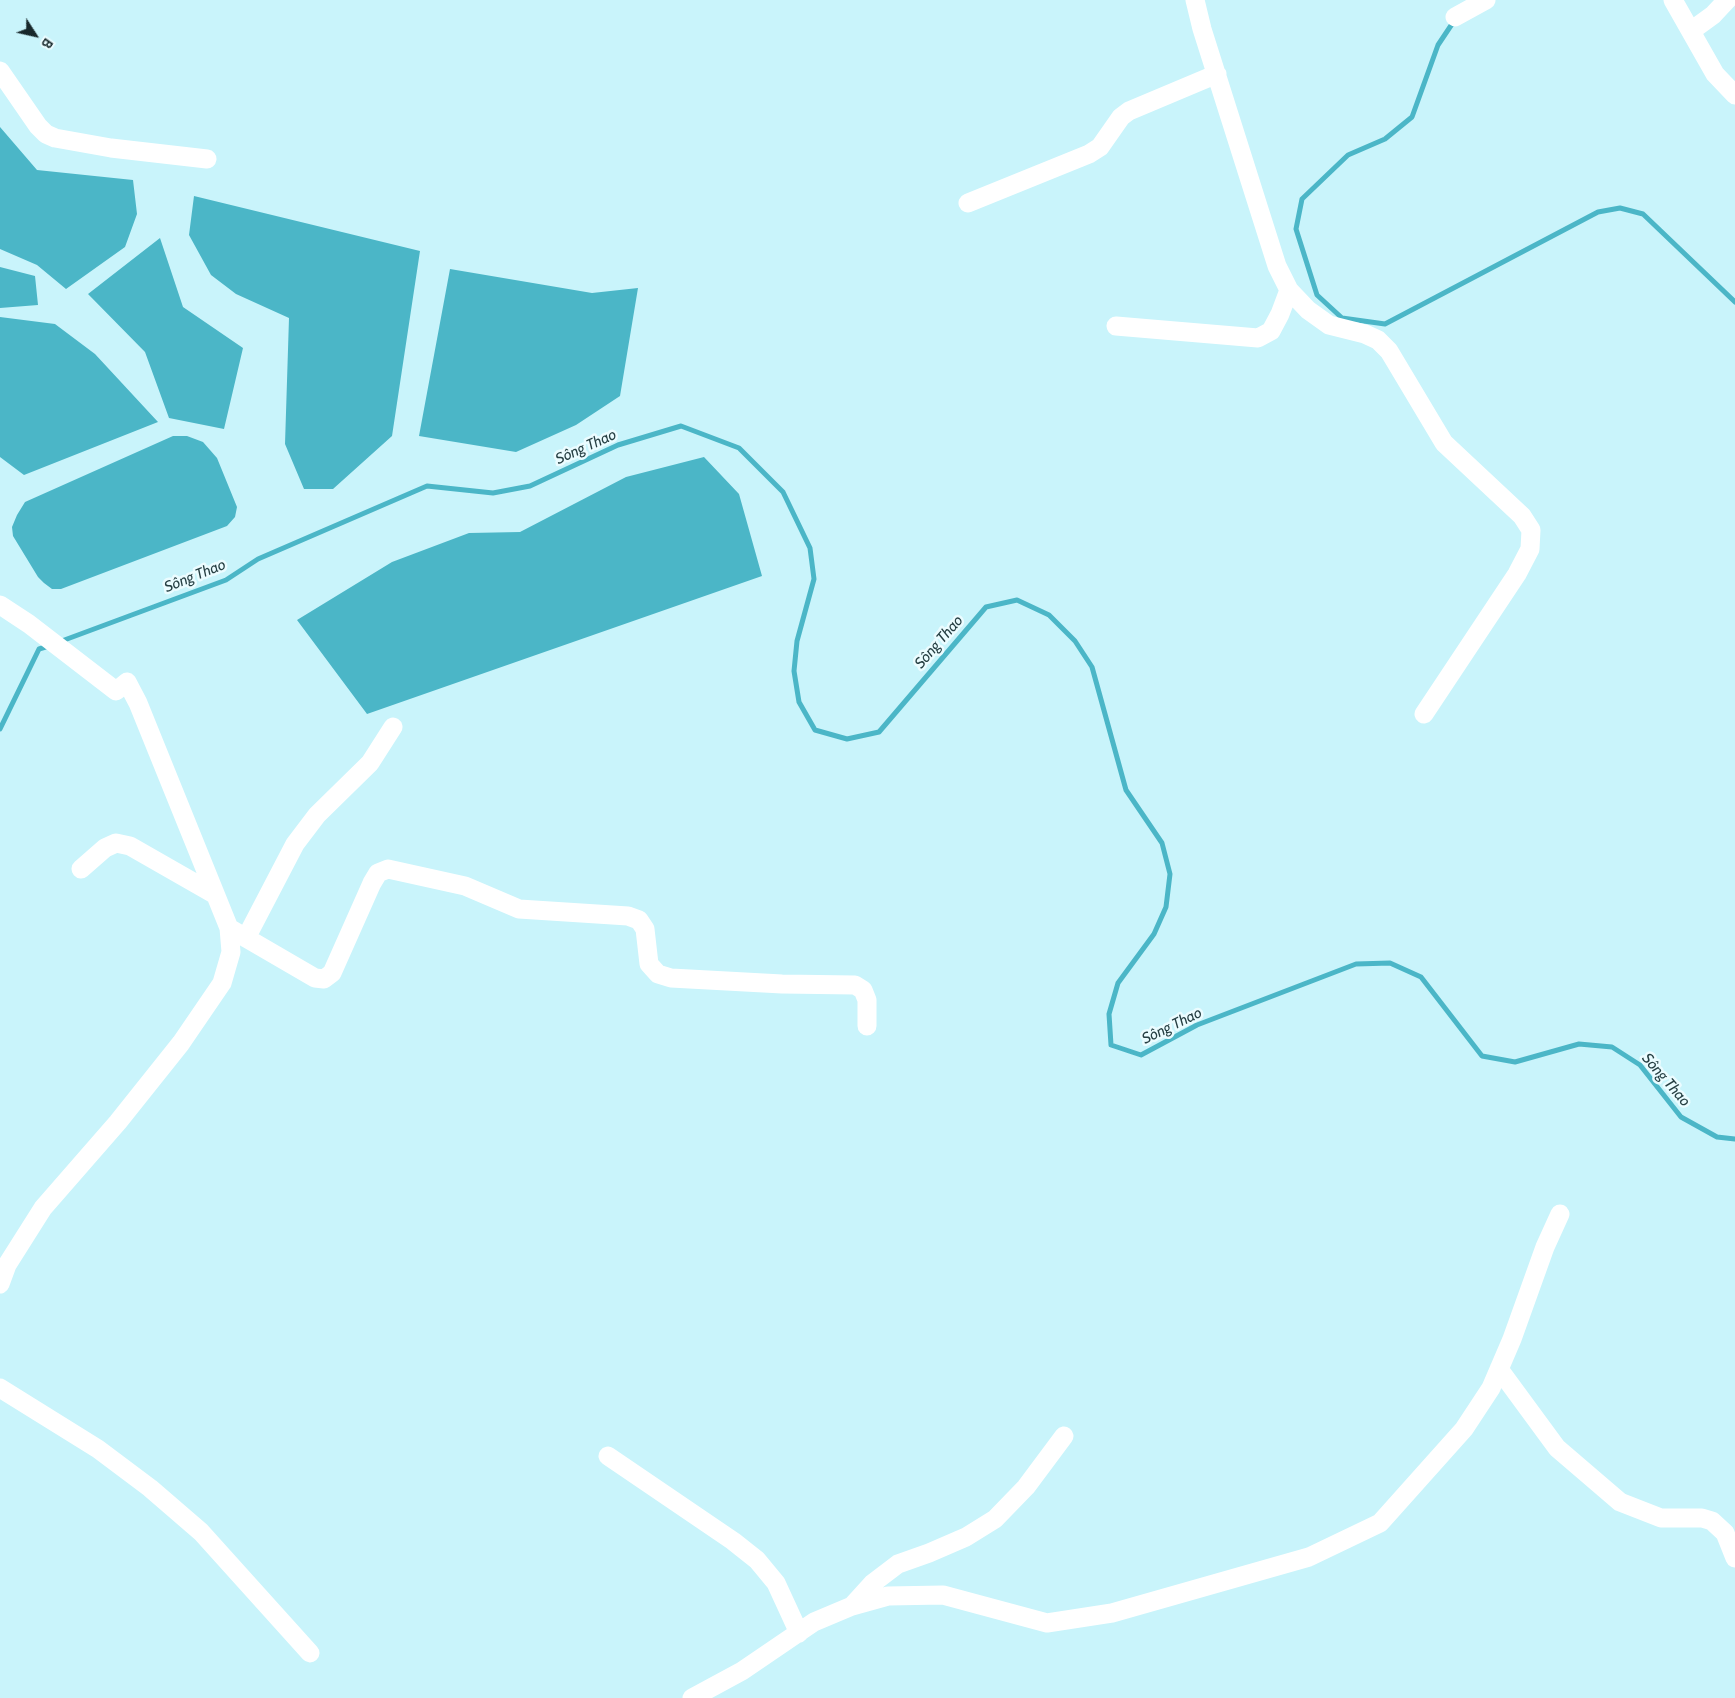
<!DOCTYPE html>
<meta charset="utf-8">
<style>
body{margin:0}
#map{position:relative;width:1735px;height:1698px;overflow:hidden;background:#c9f4fb;font-family:Cabin,sans-serif}
canvas{display:block}
.north{position:absolute;left:10px;top:10px;width:50px;height:50px;-webkit-text-stroke:4px #ebfcff;paint-order:stroke;rotate:125deg;font-size:14px;font-weight:700;line-height:20px;text-align:center;color:#18282b}
.north::after{content:'';display:block;margin:auto;width:18px;height:22px;background:#18282b;clip-path:polygon(50% 0,100% 100%,50% 72%,0 100%)}
</style>
<div id="map">
<canvas width="1735" height="1698"></canvas>
<div class="north">B</div>
</div>
<script>
const ctx = document.querySelector('canvas').getContext('2d');
ctx.lineJoin = 'round';
function fillPath(path, color) {
  ctx.fillStyle = color;
  ctx.fill(path, 'evenodd');
}
function poly(rows) {
  const path = new Path2D();
  for (const r of rows) {
    path.moveTo(r[0], r[1]);
    for (let i = 2; i < r.length; i += 2) path.lineTo(r[i], r[i + 1]);
  }
  return path;
}
function stroke(path, color, width, dash) {
  ctx.strokeStyle = color;
  ctx.lineWidth = width;
  ctx.lineCap = dash ? 'butt' : 'round';
  ctx.setLineDash(dash || []);
  ctx.stroke(path);
}
function drawText(font, color, halo, rows, align = 'center') {
  ctx.font = font + ' Cabin,sans-serif';
  ctx.lineWidth = 5;
  ctx.setLineDash([]);
  ctx.textBaseline = 'middle';
  ctx.strokeStyle = halo;
  ctx.fillStyle = color;
  for (const [text, x, y, turn = 0] of rows) {
    ctx.save();
    ctx.translate(x, y);
    ctx.rotate((+turn || 0) * Math.PI / 180);
    ctx.textAlign = isNaN(turn) ? turn : align;
    if (halo) ctx.strokeText(text, 0, 0);
    ctx.fillText(text, 0, 0);
    ctx.restore();
  }
}
fillPath(poly([
 [0,127,37,170,133,180,137,214,125,247,66,289,37,265,0,249],
 [194,196,420,251,392,436,333,489,304,489,285,444,289,318,236,294,211,275,189,235],
 [160,238,183,307,243,348,224,429,169,418,145,352,88,294],
 [0,267,35,276,38,305,0,308],
 [450,269,592,293,638,288,620,396,576,425,516,452,419,436],
 [0,317,55,324,95,354,158,422,24,475,0,457],
 [173,436,187,436,203,442,217,458,237,507,235,517,227,526,61,589,52,589,44,583,38,577,13,536,12,527,17,515,25,502],
 [704,457,739,494,762,576,367,714,297,620,392,562,469,533,520,532,626,477]
]), '#4bb6c7');
stroke(poly([
 [1454,21,1438,45,1412,117,1385,139,1348,155,1302,199,1296,229,1317,295,1342,318,1385,324,1598,212,1620,208,1643,214,1735,302],
 [59,642,226,580,258,559,427,486,493,493,530,486,618,445,681,426,739,448,783,492,810,548,814,579,797,641,794,671,799,702,815,730,847,739,879,732,986,607,1017,600,1049,615,1075,641,1092,667,1126,790,1162,843,1170,874,1166,907,1154,934,1118,983,1109,1014,1111,1045,1141,1055,1197,1025,1356,964,1390,963,1421,977,1482,1056,1515,1062,1579,1044,1612,1047,1640,1065,1681,1117,1717,1137,1735,1139],
 [0,729,39,649,49,646]
]), '#4bb6c7', 5);
stroke(poly([
 [1195,0,1202,29,1277,266,1289,290,1308,310,1329,325,1365,334,1378,340,1389,351,1444,443,1522,516,1531,530,1530,549,1517,574,1424,714],
 [1673,0,1715,74,1735,95],
 [1455,17,1486,0],
 [1691,31,1713,15,1727,0],
 [0,71,38,126,46,134,55,138,111,148,207,159],
 [968,203,1089,154,1100,147,1121,117,1129,111,1217,74],
 [1116,326,1258,338,1271,331,1280,314,1289,290],
 [0,605,29,624,116,691,127,682,138,703,229,928,231,952,222,983,181,1043,118,1122,43,1208,7,1265,0,1284],
 [81,869,105,848,116,843,130,846,214,894],
 [229,928,315,978,324,979,332,973,372,883,378,873,388,869,465,886,519,909,628,916,639,920,645,929,649,964,658,974,671,978,782,984,855,985,863,990,867,1000,867,1026],
 [246,938,295,844,317,815,370,763,393,727],
 [1499,1369,1557,1448,1620,1502,1661,1518,1702,1518,1712,1521,1725,1533,1735,1558],
 [0,1388,98,1449,150,1488,201,1532,310,1653],
 [608,1456,733,1541,757,1560,776,1583,799,1633],
 [853,1605,873,1583,898,1564,929,1553,966,1537,995,1519,1026,1487,1064,1436],
 [692,1698,742,1671,814,1622,852,1606,888,1596,943,1595,1047,1623,1112,1613,1309,1557,1380,1523,1464,1429,1491,1388,1512,1339,1545,1247,1560,1214]
]), '#fff', 19);
drawText('italic 15px', '#263f43', '#ebfcff', [
 ["Sông Thao",586,447,-24],
 ["Sông Thao",195,576,-22],
 ["Sông Thao",939,642,-49],
 ["Sông Thao",1172,1026,-26],
 ["Sông Thao",1666,1080,49]
]);
</script>
